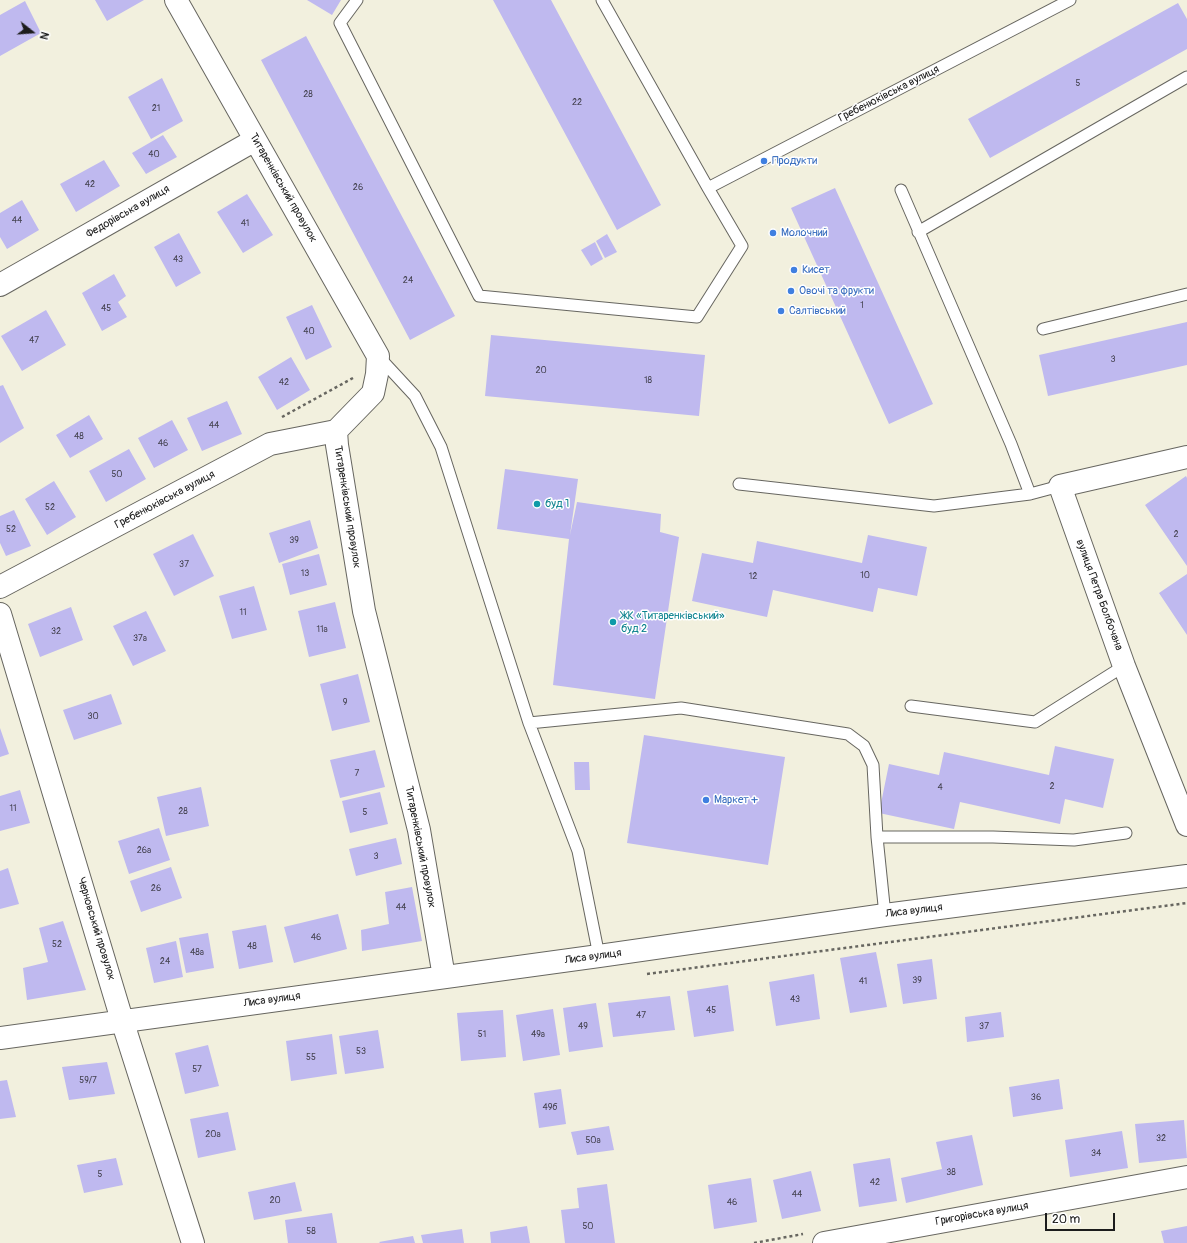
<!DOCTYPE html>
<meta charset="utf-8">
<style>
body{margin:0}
#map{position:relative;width:1187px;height:1243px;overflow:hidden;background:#f2f0de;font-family:Pangolin,sans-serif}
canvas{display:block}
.north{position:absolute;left:12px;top:12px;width:40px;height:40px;-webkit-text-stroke:3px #fff;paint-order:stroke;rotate:107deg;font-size:11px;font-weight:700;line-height:16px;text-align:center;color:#1c1c1c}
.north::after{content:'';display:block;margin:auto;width:14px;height:18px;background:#1c1c1c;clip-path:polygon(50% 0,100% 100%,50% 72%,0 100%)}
.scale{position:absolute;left:1045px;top:1213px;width:70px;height:18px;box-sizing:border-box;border:2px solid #1c1c1c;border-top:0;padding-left:5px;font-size:12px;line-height:14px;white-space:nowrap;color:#1c1c1c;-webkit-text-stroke:3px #fff;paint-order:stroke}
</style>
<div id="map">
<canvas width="1187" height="1243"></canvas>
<div class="north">N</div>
<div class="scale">20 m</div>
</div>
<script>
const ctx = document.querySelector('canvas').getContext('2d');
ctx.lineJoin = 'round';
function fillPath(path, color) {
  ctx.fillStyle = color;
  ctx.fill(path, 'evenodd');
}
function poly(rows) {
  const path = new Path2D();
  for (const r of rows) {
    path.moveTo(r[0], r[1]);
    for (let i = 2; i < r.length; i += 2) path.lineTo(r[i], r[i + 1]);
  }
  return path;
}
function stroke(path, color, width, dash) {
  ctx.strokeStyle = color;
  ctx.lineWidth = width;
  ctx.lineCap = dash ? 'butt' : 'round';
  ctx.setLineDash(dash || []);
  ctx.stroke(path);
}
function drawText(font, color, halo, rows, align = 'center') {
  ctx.font = font + ' Pangolin,sans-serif';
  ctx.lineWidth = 3;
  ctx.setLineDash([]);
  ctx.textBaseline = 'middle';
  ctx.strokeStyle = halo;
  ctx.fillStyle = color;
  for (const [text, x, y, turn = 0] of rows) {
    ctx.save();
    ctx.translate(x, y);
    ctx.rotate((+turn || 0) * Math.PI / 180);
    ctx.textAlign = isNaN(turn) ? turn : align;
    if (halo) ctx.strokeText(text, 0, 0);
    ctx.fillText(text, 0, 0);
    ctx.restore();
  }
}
fillPath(poly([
 [95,0,144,0,107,21],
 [307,0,341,0,332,15],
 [493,0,551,0,661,205,617,230],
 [25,1,41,33,0,56,0,15],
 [1178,3,1187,19,1187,49,990,158,968,119],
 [306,36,455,316,410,340,261,60],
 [162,78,183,121,151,139,128,97],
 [163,135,177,157,146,174,132,153],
 [104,160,120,186,76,212,60,184],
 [835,188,933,404,889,424,791,208],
 [247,194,273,235,243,253,217,212],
 [22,200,39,230,7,249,0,237,0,213],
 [179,233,201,273,176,287,154,247],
 [607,234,617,252,605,258,596,241],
 [595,242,603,259,591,266,581,250],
 [114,274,126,296,118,302,127,317,102,331,82,293],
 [312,305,332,347,306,360,286,317],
 [46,310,66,345,22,371,1,336],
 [1187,322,1187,365,1048,396,1039,355],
 [491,335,705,355,699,416,485,396],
 [291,357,310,390,277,410,258,377],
 [3,385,24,428,0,443,0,386],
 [227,401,242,434,202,451,187,418],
 [89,415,103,439,70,458,56,435],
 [172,420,188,450,154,468,138,438],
 [129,449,146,479,106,502,89,471],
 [505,469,578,479,570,535,577,502,661,514,660,532,679,537,655,699,553,685,569,539,497,529],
 [1186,476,1187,478,1187,566,1145,505],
 [54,481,76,517,47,535,25,499],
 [14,510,31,546,6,556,0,543,0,516],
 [310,520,318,548,279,563,269,533],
 [193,534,214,576,174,596,153,554],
 [868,535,927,547,917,596,878,588,873,612,773,590,767,617,692,601,702,553,753,563,757,541,862,563],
 [319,554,327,585,290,595,282,564],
 [1187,574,1187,635,1159,593],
 [254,586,267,630,232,639,219,596],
 [335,602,346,648,309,657,298,611],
 [71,607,83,640,40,657,28,624],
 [146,611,166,651,133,666,113,626],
 [358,674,370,722,332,731,320,684],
 [111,694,122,724,74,740,63,710],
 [0,728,9,754,0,757],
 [644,735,785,757,768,865,627,843],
 [1055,746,1114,759,1103,808,1065,799,1060,824,960,802,954,829,879,813,889,764,939,775,944,752,1049,775],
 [375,750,385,787,340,798,330,760],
 [574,762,589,762,590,790,575,790],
 [201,787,209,826,166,836,157,797],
 [20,790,30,823,0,831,0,796],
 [380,792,388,824,350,833,342,801],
 [159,828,170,860,129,874,118,841],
 [396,838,402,864,356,876,349,849],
 [171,867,182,898,141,912,130,881],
 [8,868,19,904,0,909,0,871],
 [412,887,422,941,362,951,361,930,389,924,385,892],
 [338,914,347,949,294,963,284,927],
 [63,921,86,990,27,1000,23,968,48,962,39,928],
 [266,925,273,962,239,969,232,931],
 [208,933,214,968,186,973,179,938],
 [176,941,183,977,154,983,146,948],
 [876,952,887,1007,850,1013,840,958],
 [932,959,937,999,903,1004,897,964],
 [814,974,820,1019,776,1026,769,982],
 [728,985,734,1031,694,1037,687,991],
 [670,996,675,1030,613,1037,608,1003],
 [596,1003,603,1047,569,1052,563,1008],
 [553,1009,560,1055,523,1061,516,1015],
 [503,1010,506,1057,461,1061,457,1013],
 [1001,1012,1004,1037,967,1042,965,1017],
 [378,1030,384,1068,345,1074,339,1036],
 [332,1034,337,1074,291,1081,286,1041],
 [208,1045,219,1086,185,1094,175,1053],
 [107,1062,115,1094,69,1100,62,1067],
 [1059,1079,1063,1109,1013,1117,1009,1087],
 [7,1080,16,1117,0,1119,0,1081],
 [561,1089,566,1124,539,1128,534,1093],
 [228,1112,236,1150,198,1158,190,1119],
 [1184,1120,1187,1158,1139,1163,1135,1124],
 [609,1126,614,1150,577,1155,571,1132],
 [1122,1131,1128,1168,1070,1177,1065,1140],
 [972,1135,983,1185,906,1203,901,1178,942,1169,936,1142],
 [116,1158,123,1185,84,1193,77,1165],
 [890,1158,897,1201,859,1207,853,1164],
 [811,1171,821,1211,782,1219,773,1180],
 [751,1178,757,1222,714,1229,708,1185],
 [295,1182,302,1211,254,1220,248,1192],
 [607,1184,615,1243,565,1243,561,1210,579,1208,577,1188],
 [332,1213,337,1243,288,1243,285,1220],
 [527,1226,530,1243,491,1243,490,1232],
 [1187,1226,1187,1243,1164,1243,1161,1231],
 [462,1229,464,1243,423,1243,421,1235],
 [413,1236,415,1243,380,1243,379,1242]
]), '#bfb9ef');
const lane = poly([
 [357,0,340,23,479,296,697,317,742,246,708,188,602,0],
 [708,188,1070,0],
 [901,190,1011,444,1030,494],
 [918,232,1187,77],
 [1043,329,1187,294],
 [378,356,415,396,441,447,529,723,578,851,599,956],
 [739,484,934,506,1030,494,1060,486],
 [911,706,1035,722,1124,666],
 [529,723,681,708,848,734,864,746,873,765,877,837,885,915],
 [877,837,993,837,1074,840,1126,833]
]);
const street = poly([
 [176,0,378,356,377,374,373,393,336,431,337,445,364,611,419,830,444,977],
 [0,285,255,140],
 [1187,457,1060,486,1124,666,1187,825],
 [0,587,270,444,336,431],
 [0,614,122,1020,193,1243],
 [0,1038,599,956,885,915,1187,876],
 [824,1243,1187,1177]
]);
stroke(lane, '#676660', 13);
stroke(street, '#676660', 24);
stroke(poly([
 [282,417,353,378],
 [647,974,1187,903],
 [754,1243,803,1234]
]), '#676660', 2.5, [3, 3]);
stroke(lane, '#fff', 11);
stroke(street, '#fff', 22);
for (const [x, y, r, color] of [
 [764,161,4,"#3f7fe0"],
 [773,233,4,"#3f7fe0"],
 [794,270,4,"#3f7fe0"],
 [791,291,4,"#3f7fe0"],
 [781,311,4,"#3f7fe0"],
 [537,504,4,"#0f9aa8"],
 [613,622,4,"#0f9aa8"],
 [706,800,4,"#3f7fe0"]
]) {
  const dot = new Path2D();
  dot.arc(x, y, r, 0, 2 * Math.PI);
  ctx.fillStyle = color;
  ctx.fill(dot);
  stroke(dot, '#fff', 1.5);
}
drawText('9px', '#454351', null, [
 ["5",1078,84],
 ["28",308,95],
 ["22",577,103],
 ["21",156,109],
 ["40",154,155],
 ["42",90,185],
 ["26",358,188],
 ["44",17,221],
 ["41",245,224],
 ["43",178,260],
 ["24",408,281],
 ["1",862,306],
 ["45",106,309],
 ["40",309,332],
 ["47",34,341],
 ["3",1113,360],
 ["20",541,371],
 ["18",648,381],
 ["42",284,383],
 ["44",214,426],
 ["48",79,437],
 ["46",163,444],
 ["50",117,475],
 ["52",50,508],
 ["52",11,530],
 ["2",1176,535],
 ["39",294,541],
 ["37",184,565],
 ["13",305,574],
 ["10",865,576],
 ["12",753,577],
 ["11",243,613],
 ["11а",322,630],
 ["32",56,632],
 ["37а",140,639],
 ["9",345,703],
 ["30",93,717],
 ["7",357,774],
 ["2",1052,787],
 ["4",940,788],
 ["11",13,809],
 ["28",183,812],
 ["5",365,813],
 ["26а",144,851],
 ["3",376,857],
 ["26",156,889],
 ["44",401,908],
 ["46",316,938],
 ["52",57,945],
 ["48",252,947],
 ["48а",197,953],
 ["24",165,962],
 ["39",917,981],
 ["41",863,982],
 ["43",795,1000],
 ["45",711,1011],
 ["47",641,1016],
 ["49",583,1027],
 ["37",984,1027],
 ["51",482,1035],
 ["49а",538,1035],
 ["53",361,1052],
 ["55",311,1058],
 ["57",197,1070],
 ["59/7",88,1081],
 ["36",1036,1098],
 ["49б",550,1108],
 ["20а",213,1135],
 ["32",1161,1139],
 ["50а",593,1141],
 ["34",1096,1154],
 ["38",951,1173],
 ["5",100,1175],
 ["42",875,1183],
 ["44",797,1195],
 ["20",275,1201],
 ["46",732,1203],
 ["50",588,1227],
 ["58",311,1232]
]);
drawText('11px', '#1c1c1c', '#fff', [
 ["Гребенюківська вулиця",889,94,-27],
 ["Титаренківський провулок",283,188,60],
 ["Федорівська вулиця",128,212,-30],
 ["Гребенюківська вулиця",165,500,-28],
 ["Титаренківський провулок",347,507,81],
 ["вулиця Петра Болбочана",1099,595,70],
 ["Титаренківський провулок",420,847,79],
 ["Лиса вулиця",914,911,-7],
 ["Черновський провулок",96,929,73],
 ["Лиса вулиця",593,957,-8],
 ["Лиса вулиця",272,1000,-8],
 ["Григорівська вулиця",982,1214,-10]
]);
drawText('11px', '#366cbe', '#fff', [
 ["Продукти",772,161],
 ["Молочний",781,233],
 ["Кисет",802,270],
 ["Овочі та фрукти",799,291],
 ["Салтівський",789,311],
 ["Маркет +",714,800]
], 'left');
drawText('11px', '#0d838f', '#fff', [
 ["буд 1",545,504],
 ["ЖК «Титаренківський»",621,616],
 ["буд 2",621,629]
], 'left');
</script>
